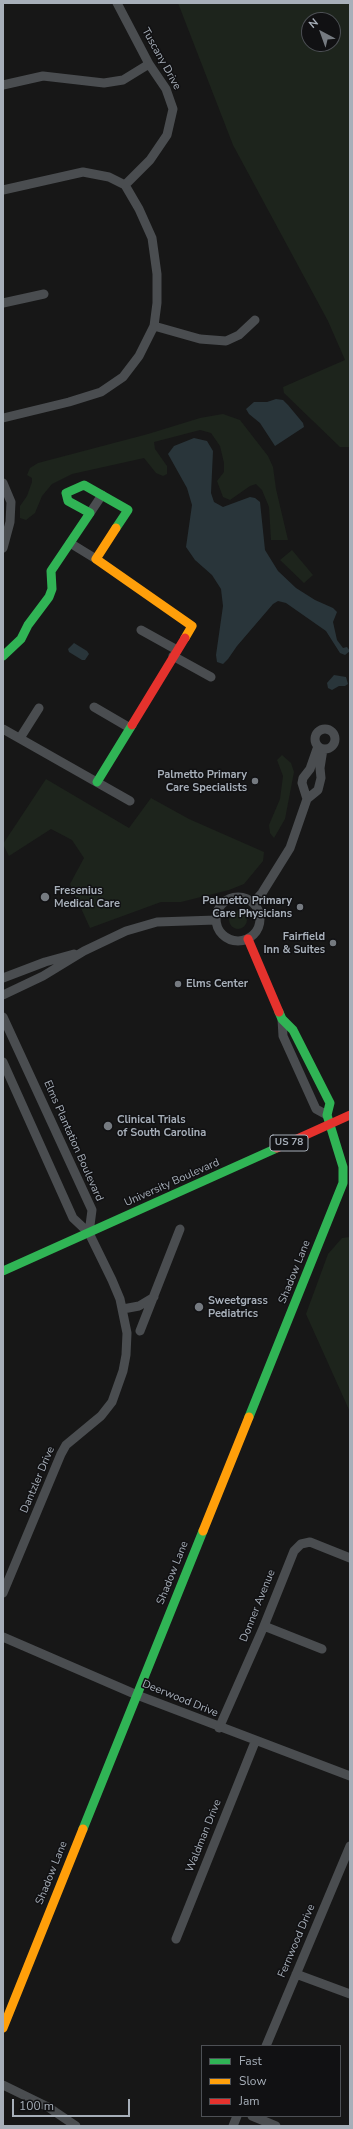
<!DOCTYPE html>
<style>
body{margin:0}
#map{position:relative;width:353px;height:2129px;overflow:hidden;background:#171717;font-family:"Nunito Sans",sans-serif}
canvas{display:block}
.frame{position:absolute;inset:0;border:4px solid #a7afb9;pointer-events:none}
.legend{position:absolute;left:201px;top:2045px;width:140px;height:72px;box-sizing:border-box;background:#111113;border:1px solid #4d5055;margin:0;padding:5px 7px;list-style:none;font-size:12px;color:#a7afb9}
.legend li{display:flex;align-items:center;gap:8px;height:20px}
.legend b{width:20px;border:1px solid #4d5055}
.north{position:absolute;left:301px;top:12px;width:40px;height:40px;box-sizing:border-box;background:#111113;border:1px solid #4d5055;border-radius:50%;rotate:319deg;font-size:11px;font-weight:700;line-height:16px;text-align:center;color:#a7afb9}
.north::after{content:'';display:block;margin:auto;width:14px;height:18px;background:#757a80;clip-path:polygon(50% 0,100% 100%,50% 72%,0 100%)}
.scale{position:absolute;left:12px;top:2099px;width:118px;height:18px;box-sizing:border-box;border:2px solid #a7afb9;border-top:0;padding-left:5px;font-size:12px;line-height:14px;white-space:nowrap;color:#a7afb9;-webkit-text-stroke:3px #111113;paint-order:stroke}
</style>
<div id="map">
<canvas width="353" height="2129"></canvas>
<div class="frame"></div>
<ul class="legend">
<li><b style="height:5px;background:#30b455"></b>Fast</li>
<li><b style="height:5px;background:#ff9f0a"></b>Slow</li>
<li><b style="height:5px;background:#e5322d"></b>Jam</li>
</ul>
<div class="north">N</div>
<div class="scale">100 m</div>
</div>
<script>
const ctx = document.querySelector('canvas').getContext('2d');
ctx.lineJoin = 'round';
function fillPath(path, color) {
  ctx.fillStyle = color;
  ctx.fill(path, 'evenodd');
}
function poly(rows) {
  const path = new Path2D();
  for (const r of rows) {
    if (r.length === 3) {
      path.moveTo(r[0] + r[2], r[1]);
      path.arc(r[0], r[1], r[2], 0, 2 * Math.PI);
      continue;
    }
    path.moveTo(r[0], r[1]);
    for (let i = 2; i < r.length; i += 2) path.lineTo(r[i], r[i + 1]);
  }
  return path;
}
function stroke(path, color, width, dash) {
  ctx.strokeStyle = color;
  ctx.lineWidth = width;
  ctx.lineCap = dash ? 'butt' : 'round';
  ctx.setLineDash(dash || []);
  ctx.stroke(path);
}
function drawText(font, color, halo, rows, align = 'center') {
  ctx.font = font + ' "Nunito Sans",sans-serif';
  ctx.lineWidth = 3;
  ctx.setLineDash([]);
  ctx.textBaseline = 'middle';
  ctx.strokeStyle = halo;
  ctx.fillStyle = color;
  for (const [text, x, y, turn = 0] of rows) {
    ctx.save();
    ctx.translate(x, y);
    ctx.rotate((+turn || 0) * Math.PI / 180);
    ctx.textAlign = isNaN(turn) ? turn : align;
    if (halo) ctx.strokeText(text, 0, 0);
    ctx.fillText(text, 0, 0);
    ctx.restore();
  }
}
fillPath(poly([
 [178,3,350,3,350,447,340,447,284,393,283,387,345,360,328,321,233,145],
 [309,20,333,20,333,44,309,44],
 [223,414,240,420,268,456,273,467,276,489,288,540,271,540,269,507,262,490,256,484,250,486,230,500,223,497,217,481,224,472,224,463,220,446,211,433,200,430,154,442,155,449,167,466,167,474,163,476,156,473,144,458,72,474,52,484,42,496,35,513,26,520,20,518,20,506,27,496,32,482,32,478,27,475,30,468,38,463,148,434,200,418],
 [292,550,313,575,304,583,280,560],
 [282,755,291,763,294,772,285,819,274,838,270,833,269,825,280,799,283,776,277,760],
 [46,779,129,828,151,798,189,819,264,852,263,861,244,884,229,890,181,902,161,902,90,928,70,884,84,858,72,840,51,829,9,856,3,844],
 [238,920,9],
 [350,1237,350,1412,306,1314,328,1254,342,1238]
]), '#1d241c');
fillPath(poly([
 [276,399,283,400,288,405,303,423,304,427,275,446,260,423,249,414,246,409,254,402,267,402],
 [194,438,207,441,213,451,211,493,214,502,223,507,250,497,255,498,260,502,265,550,278,571,296,588,315,600,333,608,337,612,333,622,337,640,343,648,347,647,350,651,345,655,340,653,326,631,286,603,278,601,273,604,237,646,228,659,223,664,217,662,216,655,223,606,221,589,212,575,195,560,186,547,192,505,187,488,168,454,174,446],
 [74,643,87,651,89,654,85,660,82,660,69,652,68,649],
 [334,675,346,677,348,684,345,686,339,686,332,690,328,688,327,683]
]), '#29353a');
stroke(poly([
 [117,3,149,64,166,89,173,109,167,135,150,160,125,185],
 [3,85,43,76,104,83,123,80,149,64],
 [3,190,83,172,109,177,125,185,139,209,152,238,157,274,157,303,154,326,139,356,123,377,101,392,69,402,3,418],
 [3,303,44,294],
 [154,326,200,339,226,341,239,335,255,320],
 [3,483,11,502,10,522,3,548],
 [90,513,102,495],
 [70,543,96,559],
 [141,630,177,650],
 [173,656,211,677],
 [94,707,130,728],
 [3,729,130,801],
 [325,739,10],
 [20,738,39,708],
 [307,799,302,783,303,778,310,769,318,746],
 [238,919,22],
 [253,903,262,893,290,848,307,799,318,790,321,778,320,768,323,749],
 [3,978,45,962,74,954],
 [3,995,43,976,84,951,126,931,157,922,216,920],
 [3,1017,92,1210,89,1233],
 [282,1019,283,1036,316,1109,327,1115],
 [3,1062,73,1218,89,1233,112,1280,120,1299,127,1333,126,1355,123,1371,112,1402,101,1416,66,1445,61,1454,3,1593],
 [123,1309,139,1306,154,1297],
 [140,1331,180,1229],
 [264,1626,322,1649],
 [3,1637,137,1695,350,1776],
 [219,1728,264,1626,294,1551,301,1544,310,1542,350,1558],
 [176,1939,255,1742],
 [296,1974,350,1994],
 [266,2046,350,1846],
 [3,2085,48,2107,76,2126],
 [252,2116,276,2126],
 [233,2126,237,2116]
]), '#4a4d50', 9);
stroke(poly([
 [3,656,21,639,28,625,49,597,52,589,51,571,90,513,68,501,66,493,84,485,128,510,116,528],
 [97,782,132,725],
 [3,1271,277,1148],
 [249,1417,343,1183,343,1167,327,1115,330,1103,293,1030,282,1019,279,1012],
 [83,1829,203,1531]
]), '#30b455', 9);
stroke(poly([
 [116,528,96,559,192,626,185,638],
 [203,1531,249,1417],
 [3,2028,83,1829]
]), '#ff9f0a', 9);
stroke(poly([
 [132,725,185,638],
 [248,939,279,1012],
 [277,1148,350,1115]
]), '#e5322d', 9);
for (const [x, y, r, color] of [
 [255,781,4,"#757a80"],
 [45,897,5,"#757a80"],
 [300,907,4,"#757a80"],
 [333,943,4,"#757a80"],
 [178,984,4,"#757a80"],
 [108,1126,5,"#757a80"],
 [199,1307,5,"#757a80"]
]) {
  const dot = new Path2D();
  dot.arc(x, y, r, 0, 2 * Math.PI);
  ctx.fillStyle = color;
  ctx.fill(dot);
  stroke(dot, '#111113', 1.5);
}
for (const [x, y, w] of [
 [289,1143,38]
]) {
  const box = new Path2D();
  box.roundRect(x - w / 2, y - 8, w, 16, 3);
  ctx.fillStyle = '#111113';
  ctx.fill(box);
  stroke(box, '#a7afb9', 1);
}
drawText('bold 10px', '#a7afb9', null, [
 ["US 78",289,1143]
]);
drawText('11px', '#a7afb9', '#111113', [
 ["Tuscany Drive",161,59,61],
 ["Elms Plantation Boulevard",73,1141,66],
 ["University Boulevard",172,1183,-24],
 ["Shadow Lane",295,1272,-68],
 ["Dantzler Drive",38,1480,-67],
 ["Shadow Lane",173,1573,-68],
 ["Donner Avenue",258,1606,-68],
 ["Deerwood Drive",180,1699,22],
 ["Waldman Drive",204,1836,-68],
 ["Shadow Lane",52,1873,-68],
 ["Fernwood Drive",297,1941,-67]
]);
drawText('bold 11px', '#a7afb9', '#111113', [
 ["Palmetto Primary",247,775,"right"],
 ["Care Specialists",247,788,"right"],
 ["Fresenius",54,891],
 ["Medical Care",54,904],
 ["Palmetto Primary",292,901,"right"],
 ["Care Physicians",292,914,"right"],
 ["Fairfield",325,937,"right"],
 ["Inn & Suites",325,950,"right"],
 ["Elms Center",186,984],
 ["Clinical Trials",117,1120],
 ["of South Carolina",117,1133],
 ["Sweetgrass",208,1301],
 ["Pediatrics",208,1314]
], 'left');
</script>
